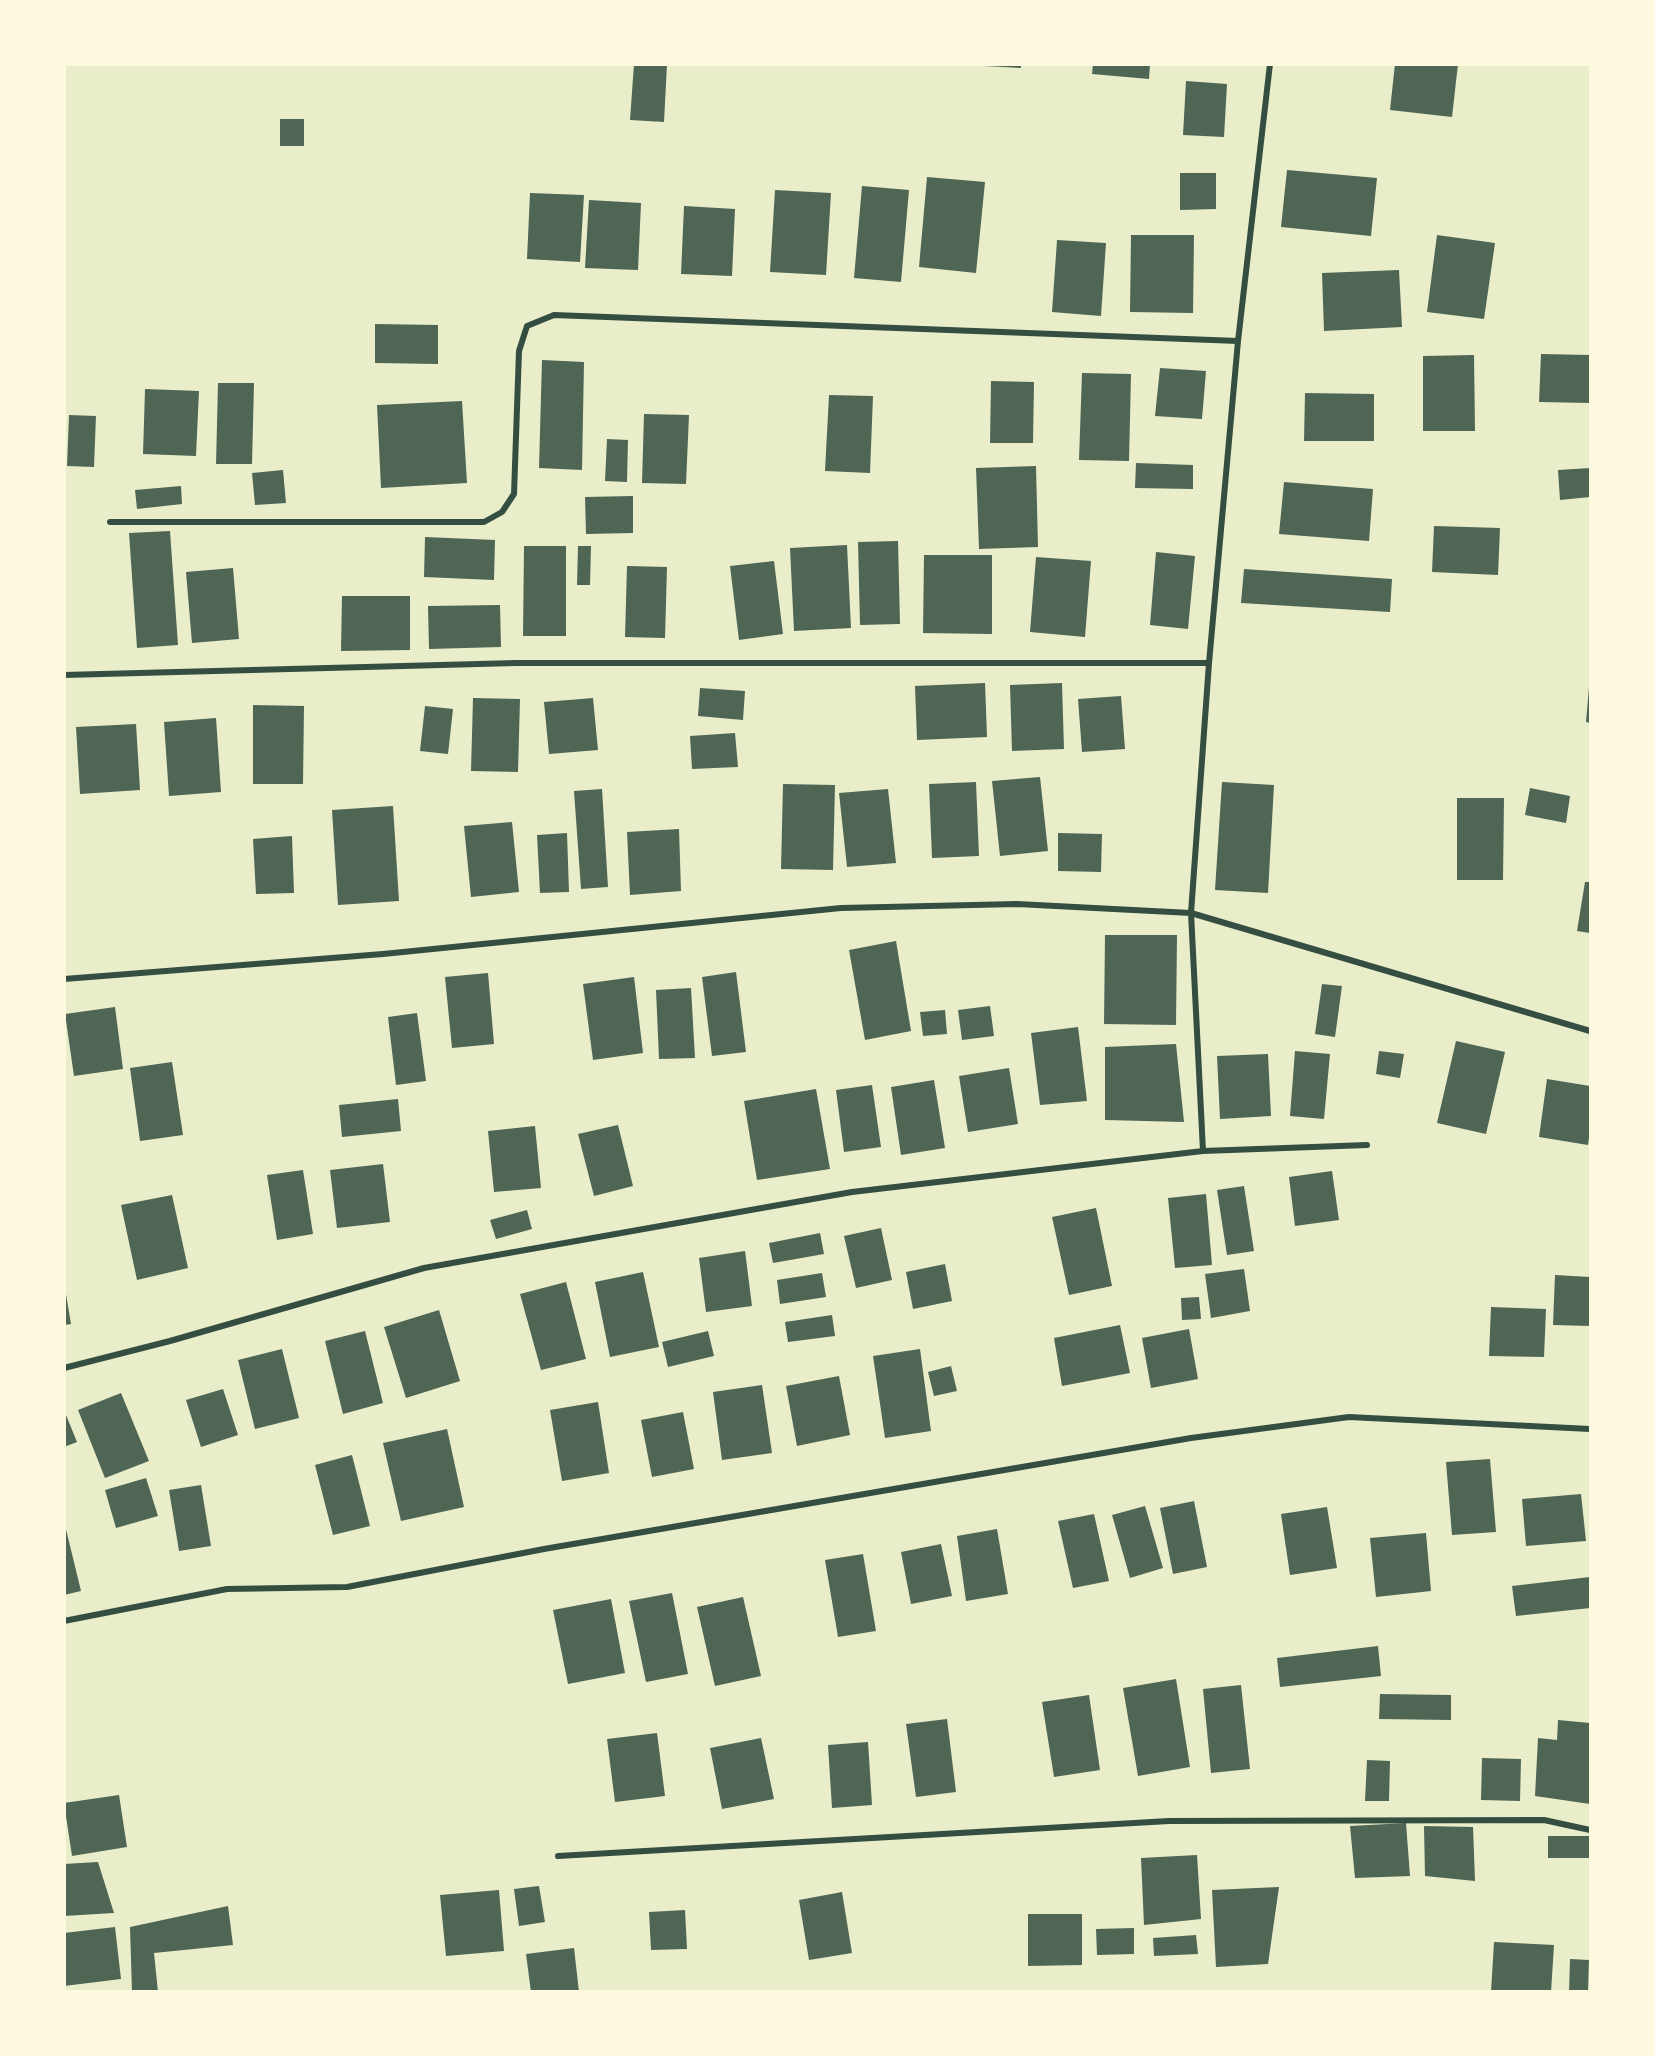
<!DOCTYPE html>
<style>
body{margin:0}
#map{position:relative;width:1655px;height:2056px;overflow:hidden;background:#e9edc9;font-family:Georgia,serif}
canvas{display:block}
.frame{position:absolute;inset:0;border:66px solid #fefae0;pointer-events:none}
</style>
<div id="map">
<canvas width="1655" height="2056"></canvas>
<div class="frame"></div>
</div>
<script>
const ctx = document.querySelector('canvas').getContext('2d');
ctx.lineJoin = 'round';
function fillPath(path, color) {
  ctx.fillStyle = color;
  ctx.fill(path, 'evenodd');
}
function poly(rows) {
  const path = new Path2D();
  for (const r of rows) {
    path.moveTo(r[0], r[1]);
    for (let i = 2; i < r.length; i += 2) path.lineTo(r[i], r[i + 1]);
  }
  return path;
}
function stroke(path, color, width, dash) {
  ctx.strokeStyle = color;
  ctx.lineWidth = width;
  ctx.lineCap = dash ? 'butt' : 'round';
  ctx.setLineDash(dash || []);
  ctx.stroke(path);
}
fillPath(poly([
 [634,64,667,64,664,122,630,120],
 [984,64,1021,64,1021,68,984,66],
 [1093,64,1150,64,1149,79,1092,74],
 [1395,64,1458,64,1452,117,1390,110],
 [1186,81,1227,84,1224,137,1183,135],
 [280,119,304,119,304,146,280,146],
 [1287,170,1377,178,1371,236,1281,227],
 [1180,173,1216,173,1216,209,1180,210],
 [927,177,985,182,976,273,919,267],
 [862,186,909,190,901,282,854,278],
 [775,190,831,193,826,275,770,272],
 [530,193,584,195,580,262,527,259],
 [589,200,641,203,638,270,585,268],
 [684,206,735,209,732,276,681,274],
 [1131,235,1194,235,1193,313,1130,312],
 [1437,235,1495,243,1484,319,1427,312],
 [1057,240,1106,243,1101,316,1052,312],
 [1399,270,1402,327,1324,331,1322,273],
 [375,324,438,325,438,364,375,363],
 [1541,354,1590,355,1590,403,1539,402],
 [1474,355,1475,431,1423,431,1423,356],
 [542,360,584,362,582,470,539,468],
 [1160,368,1206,371,1202,419,1155,416],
 [1082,373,1131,374,1129,461,1079,460],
 [991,381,1034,382,1033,443,990,443],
 [218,383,254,383,252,464,216,464],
 [145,389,199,391,196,456,143,454],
 [1305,393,1374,394,1374,441,1304,441],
 [829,395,873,396,870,473,825,471],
 [462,401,467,483,381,488,377,405],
 [644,414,689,415,686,484,642,483],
 [69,415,96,416,94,467,67,466],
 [607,439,628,440,627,482,605,481],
 [1136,463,1193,465,1193,489,1135,488],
 [1036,466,1038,547,979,549,976,468],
 [1590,468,1590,497,1560,500,1558,470],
 [283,470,286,503,255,505,252,473],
 [1284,482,1373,489,1369,541,1279,534],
 [181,486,182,504,137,509,135,490],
 [633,496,633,533,586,534,585,497],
 [1434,526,1500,528,1498,575,1432,572],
 [170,531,178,645,137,648,129,533],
 [425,537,495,540,494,580,424,577],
 [898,541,900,624,860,625,858,542],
 [847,545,851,628,794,631,790,548],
 [524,546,566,546,566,636,523,636],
 [578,546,591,546,590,585,577,585],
 [1156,552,1195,556,1188,629,1150,625],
 [924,555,992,555,992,634,923,633],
 [1036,557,1091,561,1085,637,1030,632],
 [774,561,783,634,739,640,730,566],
 [627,566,667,567,665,638,625,637],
 [233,568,239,639,192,643,186,572],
 [1244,569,1392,579,1390,612,1241,603],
 [342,596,410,596,410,650,341,651],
 [500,605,501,647,429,649,428,606],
 [985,683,987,737,917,740,915,686],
 [1062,683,1064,749,1012,751,1010,685],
 [1589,687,1590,687,1590,723,1586,722],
 [700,688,745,691,743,720,698,716],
 [1121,696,1125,749,1082,752,1078,699],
 [473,698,520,699,518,772,471,771],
 [593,698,598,750,549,754,544,702],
 [253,705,304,706,303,784,253,784],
 [425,706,453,709,448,754,420,751],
 [216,718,221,792,169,796,164,722],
 [136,724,140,790,80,794,76,727],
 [735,733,738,767,692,769,690,736],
 [1040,777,1048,851,1000,856,992,781],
 [976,782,979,856,932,858,929,784],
 [1222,782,1274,785,1268,893,1215,890],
 [783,784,835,785,833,870,781,869],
 [1530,788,1570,796,1566,823,1525,815],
 [602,789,608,887,581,889,574,791],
 [888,789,896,863,847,867,839,793],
 [1457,798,1504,798,1503,880,1457,880],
 [393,806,399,901,338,905,332,810],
 [512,822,519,892,471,897,464,826],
 [679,829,681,891,630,895,627,832],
 [567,833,569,892,540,893,537,835],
 [1058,833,1102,834,1101,872,1058,871],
 [292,836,294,893,256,894,253,839],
 [1585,882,1590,882,1590,933,1577,931],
 [1105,935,1177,935,1176,1025,1104,1024],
 [896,941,911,1031,865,1040,849,950],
 [736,972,746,1052,712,1056,702,977],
 [488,973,494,1044,452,1048,445,977],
 [634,977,643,1053,593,1060,583,984],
 [1322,984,1342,986,1335,1037,1315,1034],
 [691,988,695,1058,659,1059,656,990],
 [990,1006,994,1036,962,1040,958,1010],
 [115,1007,123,1069,74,1076,65,1014],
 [945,1010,947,1034,923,1036,920,1012],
 [417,1013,426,1081,396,1085,388,1017],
 [1078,1027,1087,1101,1040,1105,1031,1033],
 [1456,1041,1505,1052,1486,1134,1437,1123],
 [1176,1044,1184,1122,1105,1120,1105,1047],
 [1295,1051,1330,1054,1324,1119,1290,1116],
 [1379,1051,1404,1054,1400,1078,1376,1074],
 [1268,1054,1271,1116,1220,1119,1217,1056],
 [172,1062,183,1135,140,1141,130,1068],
 [1009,1068,1018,1124,968,1132,959,1076],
 [1547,1079,1590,1086,1590,1131,1588,1145,1539,1137],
 [934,1080,945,1148,901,1155,891,1087],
 [872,1085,881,1147,844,1152,836,1090],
 [816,1089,830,1169,757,1180,744,1101],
 [398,1099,401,1131,342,1137,339,1105],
 [618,1125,633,1186,594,1196,578,1134],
 [535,1126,541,1188,494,1192,488,1131],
 [383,1164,390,1222,337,1228,330,1170],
 [303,1170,313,1234,277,1240,267,1175],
 [1332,1171,1339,1220,1295,1226,1289,1177],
 [1244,1186,1254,1251,1227,1255,1217,1190],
 [1206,1194,1212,1265,1175,1268,1168,1198],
 [172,1195,188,1268,137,1280,121,1205],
 [1096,1208,1112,1286,1069,1295,1052,1217],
 [527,1210,532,1229,496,1239,490,1220],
 [881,1228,892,1280,856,1288,844,1236],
 [820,1233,824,1254,773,1263,769,1243],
 [745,1251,752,1306,706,1312,699,1258],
 [945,1264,952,1301,913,1309,906,1272],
 [1244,1269,1250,1311,1211,1318,1205,1274],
 [643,1272,659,1347,610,1357,595,1282],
 [822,1273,826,1297,780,1304,777,1280],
 [1555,1275,1590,1277,1590,1326,1553,1325],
 [64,1282,71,1324,64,1325],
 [566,1282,586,1359,541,1370,520,1294],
 [1199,1297,1201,1319,1182,1320,1181,1298],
 [1491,1307,1546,1309,1544,1357,1489,1356],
 [439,1310,460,1381,406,1398,384,1327],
 [832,1315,835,1336,788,1342,785,1322],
 [1120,1325,1130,1373,1062,1386,1054,1338],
 [1189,1329,1198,1379,1151,1388,1142,1338],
 [365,1331,383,1403,343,1414,325,1341],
 [708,1331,714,1356,668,1367,662,1342],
 [282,1349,299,1418,255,1429,238,1360],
 [920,1349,931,1431,885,1438,873,1356],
 [951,1366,957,1391,934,1396,928,1372],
 [839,1376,850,1435,797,1446,786,1386],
 [762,1385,772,1453,722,1460,713,1392],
 [223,1389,238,1435,201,1447,186,1400],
 [121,1393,149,1461,105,1478,78,1410],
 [598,1402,609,1473,562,1481,550,1410],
 [64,1410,77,1442,64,1447],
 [683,1412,694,1469,652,1477,641,1420],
 [447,1429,464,1507,401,1521,383,1443],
 [352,1455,370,1526,333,1535,315,1465],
 [1490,1459,1496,1532,1452,1535,1446,1462],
 [146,1478,158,1516,116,1528,105,1490],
 [201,1485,211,1546,179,1551,169,1490],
 [1581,1494,1586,1541,1526,1546,1522,1499],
 [1194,1501,1207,1567,1173,1574,1160,1508],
 [1145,1506,1163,1568,1130,1578,1112,1515],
 [1327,1507,1337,1568,1290,1575,1281,1514],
 [1094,1514,1109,1581,1073,1588,1058,1521],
 [64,1521,81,1591,64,1595],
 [997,1529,1008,1594,966,1601,957,1536],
 [1426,1533,1431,1591,1376,1597,1370,1538],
 [941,1544,952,1596,911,1604,901,1552],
 [863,1554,876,1631,838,1637,825,1560],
 [1590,1577,1590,1608,1516,1616,1512,1586],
 [672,1593,688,1674,646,1682,629,1601],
 [743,1597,761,1676,715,1686,697,1607],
 [611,1599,625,1673,568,1684,553,1610],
 [1378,1646,1381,1676,1280,1687,1277,1658],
 [1176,1679,1190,1767,1138,1776,1123,1688],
 [1241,1685,1250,1769,1211,1773,1203,1689],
 [1380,1694,1451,1695,1451,1720,1379,1719],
 [1089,1695,1100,1770,1054,1777,1042,1702],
 [947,1719,956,1792,916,1797,906,1724],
 [1558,1720,1590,1723,1590,1804,1535,1796,1538,1738,1557,1740],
 [657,1733,665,1796,615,1802,607,1739],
 [761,1738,774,1799,722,1809,710,1748],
 [868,1742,872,1805,832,1808,828,1745],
 [1482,1758,1521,1759,1520,1801,1481,1800],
 [1367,1760,1390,1761,1389,1801,1365,1801],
 [119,1795,127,1847,72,1856,64,1803],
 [1406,1823,1410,1876,1355,1878,1350,1826],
 [1424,1826,1473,1827,1475,1881,1425,1876],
 [1548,1836,1590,1836,1590,1858,1548,1858],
 [1197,1855,1201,1919,1144,1925,1141,1858],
 [98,1862,114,1913,64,1916,64,1864],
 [539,1886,545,1922,519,1926,514,1889],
 [1279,1887,1268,1964,1216,1967,1212,1890],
 [499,1890,504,1951,446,1956,440,1895],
 [842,1892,852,1953,809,1960,799,1900],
 [228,1906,233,1945,154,1953,158,1992,132,1992,130,1927],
 [685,1910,687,1949,651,1950,649,1912],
 [1028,1914,1082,1914,1082,1965,1028,1966],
 [115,1927,121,1979,64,1986,64,1933],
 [1134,1928,1134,1954,1097,1955,1096,1929],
 [1196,1935,1198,1954,1154,1956,1153,1938],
 [1494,1942,1554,1945,1551,1992,1491,1992],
 [574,1948,579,1992,531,1992,526,1954],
 [1570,1959,1589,1960,1588,1992,1569,1992]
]), '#4f6655');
stroke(poly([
 [110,522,484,522,502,512,514,494,519,351,527,326,554,315,1238,341],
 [64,675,516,663,1209,663],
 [64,979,383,954,841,908,1017,904,1191,913,1590,1031],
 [1203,1151,1191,913,1209,663,1238,341,1270,64],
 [64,1368,170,1341,424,1268,852,1192,1203,1151,1367,1145],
 [64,1621,227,1589,347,1587,544,1549,1191,1438,1349,1417,1590,1429],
 [558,1856,1169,1821,1544,1820,1590,1830]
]), '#344e41', 6);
</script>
